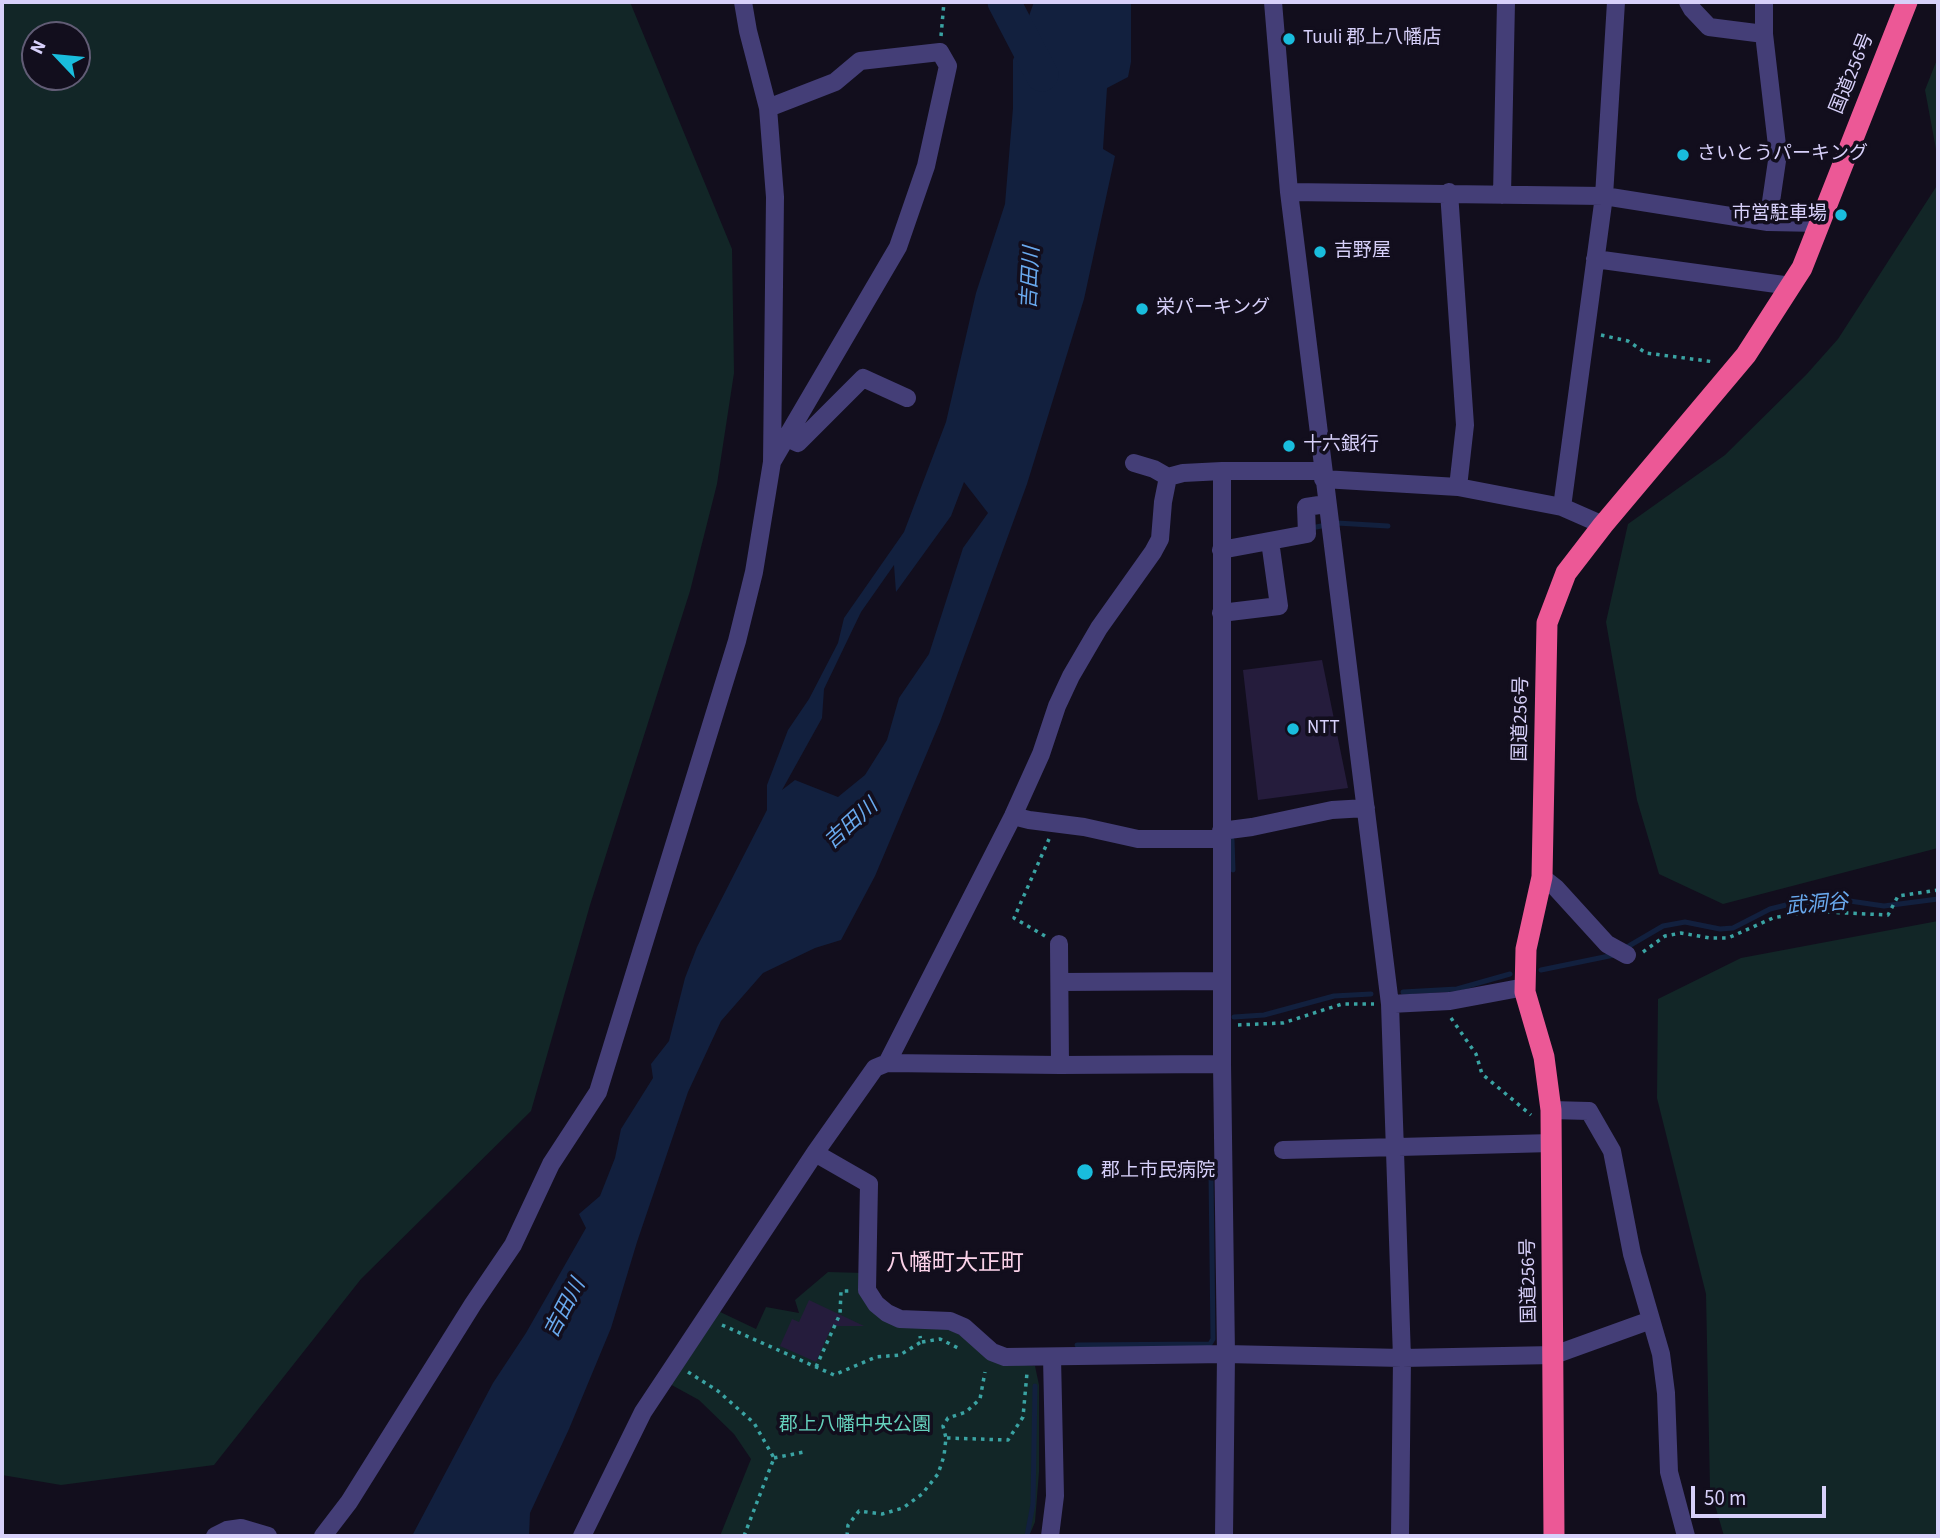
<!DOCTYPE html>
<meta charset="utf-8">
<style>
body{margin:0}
#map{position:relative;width:1940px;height:1538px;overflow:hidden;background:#120e1d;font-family:"Source Sans 3",sans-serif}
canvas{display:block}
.frame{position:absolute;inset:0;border:4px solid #d7d0fa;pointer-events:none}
.north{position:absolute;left:21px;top:21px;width:70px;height:70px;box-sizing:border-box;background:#120e1d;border:2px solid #615c75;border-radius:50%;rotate:296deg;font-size:19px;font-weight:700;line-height:28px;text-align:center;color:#d7d0fa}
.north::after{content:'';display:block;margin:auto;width:24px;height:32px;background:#19bddd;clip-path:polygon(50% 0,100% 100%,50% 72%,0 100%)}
.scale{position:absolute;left:1691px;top:1486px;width:135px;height:32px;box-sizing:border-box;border:4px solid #d7d0fa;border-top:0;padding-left:9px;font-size:21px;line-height:24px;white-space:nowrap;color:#d7d0fa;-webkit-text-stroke:5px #120e1d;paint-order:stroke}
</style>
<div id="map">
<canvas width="1940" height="1538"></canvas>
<div class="frame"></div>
<div class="north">N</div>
<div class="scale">50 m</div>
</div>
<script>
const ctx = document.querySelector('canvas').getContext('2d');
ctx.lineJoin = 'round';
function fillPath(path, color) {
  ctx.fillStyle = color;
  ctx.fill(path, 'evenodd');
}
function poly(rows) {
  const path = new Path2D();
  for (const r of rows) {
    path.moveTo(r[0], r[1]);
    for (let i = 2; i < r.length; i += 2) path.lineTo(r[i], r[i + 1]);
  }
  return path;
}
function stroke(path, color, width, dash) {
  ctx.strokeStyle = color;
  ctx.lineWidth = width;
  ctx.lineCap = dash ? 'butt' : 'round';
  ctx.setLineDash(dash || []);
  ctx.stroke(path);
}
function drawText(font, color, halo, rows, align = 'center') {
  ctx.font = font + ' "Source Sans 3","Noto Sans JP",sans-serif';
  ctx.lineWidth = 7;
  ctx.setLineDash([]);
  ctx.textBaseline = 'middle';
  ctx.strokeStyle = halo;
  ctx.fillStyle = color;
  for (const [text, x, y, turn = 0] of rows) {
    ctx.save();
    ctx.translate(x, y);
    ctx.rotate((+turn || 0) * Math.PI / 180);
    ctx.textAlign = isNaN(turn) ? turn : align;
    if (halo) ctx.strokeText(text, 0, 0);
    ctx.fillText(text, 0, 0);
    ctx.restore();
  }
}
fillPath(poly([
 [2,2,630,2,732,249,734,373,717,484,690,591,590,905,531,1111,361,1279,214,1465,61,1485,2,1475],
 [77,35,77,77,35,77,35,35],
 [1938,57,1938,160,1925,90],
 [1938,184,1938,848,1723,904,1659,874,1637,800,1606,622,1628,524,1725,455,1806,375,1838,339],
 [1938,921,1938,1536,1724,1536,1710,1488,1706,1294,1657,1098,1658,999,1741,958],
 [828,1272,864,1273,866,1301,946,1328,964,1337,1002,1363,1035,1366,1039,1385,1039,1472,1035,1522,1029,1536,720,1536,751,1459,734,1434,699,1400,668,1383,716,1310,756,1329,766,1307,799,1313,795,1300]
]), '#122627');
fillPath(poly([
 [1034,2,1131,2,1131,62,1128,77,1107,88,1103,149,1115,156,1084,299,1027,484,940,722,875,876,841,940,815,948,763,973,721,1021,688,1092,637,1242,611,1328,569,1429,530,1513,529,1536,412,1536,493,1383,526,1333,586,1228,579,1214,600,1196,615,1158,621,1129,653,1078,651,1064,669,1041,685,978,697,947,767,810,767,785,788,730,809,699,838,643,844,618,904,532,946,422,976,293,1005,204,1013,108,1013,60],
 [964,482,988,513,963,548,929,654,899,698,887,740,865,775,838,797,795,780,782,790,822,718,824,689,861,612,894,565,896,592,951,516]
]), '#12203e');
stroke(poly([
 [1311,528,1337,523,1388,526],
 [1232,840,1233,870],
 [1622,950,1663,926,1685,922,1720,929,1733,928,1770,909,1786,905,1843,900,1884,906,1938,899],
 [1541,970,1614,955],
 [1403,992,1457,989,1510,974],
 [1234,1017,1264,1015,1334,996,1371,994],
 [1077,1345,1210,1344,1213,1339,1211,1173],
 [1027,1536,1033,1504,1035,1386]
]), '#12203e', 5);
stroke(poly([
 [1004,2,1042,75]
]), '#12203e', 33);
fillPath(poly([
 [1322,660,1348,788,1258,800,1243,670],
 [809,1300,864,1326,832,1326,816,1362,780,1346,792,1319,799,1322]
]), '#251c3c');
stroke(poly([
 [941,36,944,2],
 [1601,335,1628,341,1646,353,1715,362],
 [1045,936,1014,918,1049,839],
 [1643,952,1665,936,1681,933,1710,938,1728,938,1773,918,1793,914,1827,912,1888,915,1898,896,1938,890],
 [1451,1018,1476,1054,1482,1074,1531,1115],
 [1238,1025,1283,1023,1342,1004,1374,1004],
 [722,1325,834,1375,876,1357,900,1355,921,1342,920,1336],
 [922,1342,940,1339,960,1349],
 [816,1367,840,1314,841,1291,849,1291],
 [688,1372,718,1391,754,1423,774,1458,744,1536],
 [947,1438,1008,1440,1023,1417,1027,1373],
 [774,1458,804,1452],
 [847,1536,848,1525,859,1511,882,1514,903,1508,922,1494,938,1474,944,1456,946,1438,943,1426,948,1418,966,1412,980,1399,985,1372]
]), '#3aa3a3', 3.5, [3.5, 5]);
stroke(poly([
 [1273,2,1289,192,1390,1004,1402,1358,1400,1536],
 [1688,2,1692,9,1709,27,1764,34],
 [1764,2,1764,34,1778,154,1768,222],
 [768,108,835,82,860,61,940,52,948,66,926,166,898,247,772,462],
 [1289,192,1604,196,1768,222,1820,223],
 [1449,192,1465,425,1458,487],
 [1502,195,1506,2],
 [1595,259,1791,286],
 [787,438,798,443,863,378,907,398],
 [1134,463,1154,469,1168,477],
 [1222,471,1222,1064,1226,1354,1224,1536],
 [1323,479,1458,487,1562,507,1603,525],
 [1562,507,1604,196,1616,2],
 [1221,550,1307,534,1306,507,1326,504],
 [1221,613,1279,606,1270,541],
 [1013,816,1029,820,1084,827,1138,839,1221,839],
 [1221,831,1252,827,1332,810,1366,808],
 [1542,877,1556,888,1607,944,1627,955],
 [1059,944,1060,1065],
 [1061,982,1222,981],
 [1390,1004,1450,1001,1525,987],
 [887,1063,1060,1065,1222,1064],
 [1551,1110,1589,1111,1612,1151,1632,1254,1661,1354,1666,1393,1669,1472,1686,1536],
 [1283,1150,1552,1143],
 [815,1153,869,1184,867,1290,876,1304,887,1313,900,1319,950,1321,964,1327,992,1352,1005,1357,1226,1354,1402,1358,1554,1355,1651,1320],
 [215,1536,227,1530,241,1528,268,1536],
 [323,1536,349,1502,473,1304,513,1245,551,1164,598,1092,737,641,754,572,772,462,775,197,768,108,748,31,743,2],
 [582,1536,643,1412,815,1153,875,1068,887,1063,1013,816,1041,754,1057,706,1071,676,1099,628,1153,552,1160,539,1163,502,1168,477,1183,473,1222,471,1322,471],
 [1050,1536,1055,1496,1052,1357]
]), '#443e77', 18);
stroke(poly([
 [1554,1536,1551,1110,1544,1057,1525,992,1526,949,1542,877,1547,623,1566,573,1603,525,1746,355,1802,268,1907,2]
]), '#ec5896', 21);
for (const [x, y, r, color] of [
 [1289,39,7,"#19bddd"],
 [1683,155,7,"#19bddd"],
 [1841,215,7,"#19bddd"],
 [1320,252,7,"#19bddd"],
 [1142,309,7,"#19bddd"],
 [1289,446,7,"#19bddd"],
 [1293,729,7,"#19bddd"],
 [1085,1172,9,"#19bddd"]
]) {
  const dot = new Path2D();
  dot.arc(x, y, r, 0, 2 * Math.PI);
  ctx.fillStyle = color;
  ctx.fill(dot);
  stroke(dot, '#120e1d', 2.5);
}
drawText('19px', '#d7d0fa', '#120e1d', [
 ["Tuuli 郡上八幡店",1303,39],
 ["さいとうパーキング",1697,155],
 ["市営駐車場",1827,215,"right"],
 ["吉野屋",1334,252],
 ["栄パーキング",1156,309],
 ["十六銀行",1303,446],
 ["NTT",1307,729],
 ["郡上市民病院",1101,1172]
], 'left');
drawText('19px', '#d7d0fa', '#120e1d', [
 ["国道256号",1853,74,-68],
 ["国道256号",1522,719,-89],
 ["国道256号",1530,1281,-91]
]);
drawText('19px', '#65d1bc', '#120e1d', [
 ["郡上八幡中央公園",855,1426]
]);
drawText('italic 21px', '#69a9ee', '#120e1d', [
 ["吉田川",1032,278,-87],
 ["吉田川",852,825,-42],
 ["武洞谷",1817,906,-5],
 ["吉田川",566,1309,-62]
]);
drawText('23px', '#fad2e9', '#120e1d', [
 ["八幡町大正町",955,1265]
]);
</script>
